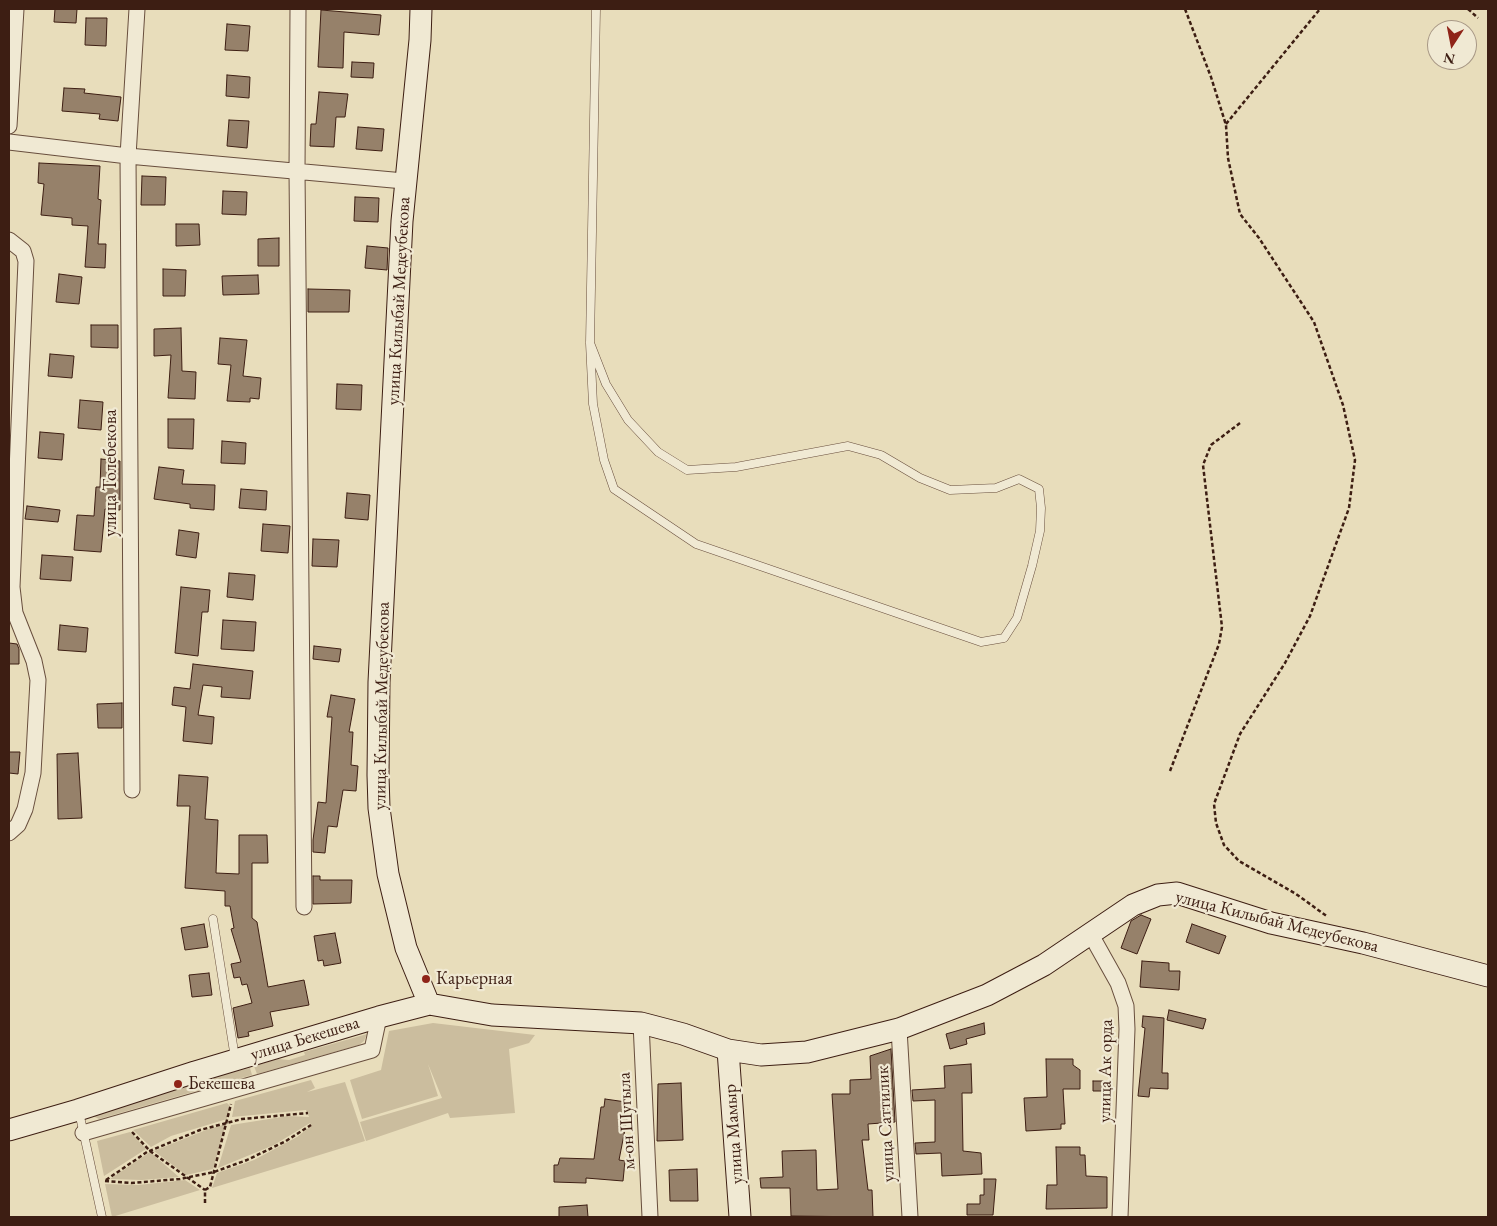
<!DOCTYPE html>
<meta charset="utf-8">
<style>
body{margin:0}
#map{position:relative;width:1497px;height:1226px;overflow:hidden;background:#e8ddbb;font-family:"EB Garamond",serif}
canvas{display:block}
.frame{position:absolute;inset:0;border:10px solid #3d1e13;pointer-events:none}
.north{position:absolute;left:1427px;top:20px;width:50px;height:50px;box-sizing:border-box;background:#f0e9d3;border:1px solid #a89886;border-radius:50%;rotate:191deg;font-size:14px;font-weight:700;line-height:20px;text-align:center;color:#3d1e13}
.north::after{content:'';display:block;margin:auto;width:18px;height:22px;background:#8f2418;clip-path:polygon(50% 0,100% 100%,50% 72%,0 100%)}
</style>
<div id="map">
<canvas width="1497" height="1226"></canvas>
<div class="frame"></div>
<div class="north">N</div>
</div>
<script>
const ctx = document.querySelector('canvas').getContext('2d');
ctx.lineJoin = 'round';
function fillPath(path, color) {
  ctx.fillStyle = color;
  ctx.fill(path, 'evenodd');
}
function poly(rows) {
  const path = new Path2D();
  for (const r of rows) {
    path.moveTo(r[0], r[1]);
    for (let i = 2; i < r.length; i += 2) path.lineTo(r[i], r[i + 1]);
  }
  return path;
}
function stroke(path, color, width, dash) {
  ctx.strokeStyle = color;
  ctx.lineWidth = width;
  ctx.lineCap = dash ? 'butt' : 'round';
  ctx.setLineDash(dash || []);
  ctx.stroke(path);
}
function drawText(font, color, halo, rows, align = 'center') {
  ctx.font = font + ' "EB Garamond",serif';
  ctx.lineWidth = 4.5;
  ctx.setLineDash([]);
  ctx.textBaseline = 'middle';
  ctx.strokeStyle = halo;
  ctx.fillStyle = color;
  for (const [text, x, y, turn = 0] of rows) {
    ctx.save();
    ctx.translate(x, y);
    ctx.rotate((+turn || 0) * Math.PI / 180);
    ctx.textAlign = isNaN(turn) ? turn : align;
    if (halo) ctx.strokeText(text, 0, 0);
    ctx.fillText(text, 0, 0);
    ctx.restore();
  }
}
fillPath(poly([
 [433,1023,535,1035,529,1043,509,1049,515,1113,450,1118,448,1113,366,1141,360,1122,442,1098,428,1064,438,1096,362,1119,350,1080,381,1070,389,1031],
 [367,1034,364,1041,359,1045,257,1074,254,1066,278,1059,289,1060,305,1055,304,1052],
 [250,1068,252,1075,213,1086,210,1078],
 [207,1080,210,1087,99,1119,89,1114],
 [311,1080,315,1088,307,1092,345,1082,365,1141,212,1188,217,1173,254,1160,297,1137,311,1126,310,1123,274,1145,218,1168,231,1125,288,1116,309,1117,306,1110,232,1117,235,1101],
 [227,1103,230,1106,227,1119,171,1136,151,1147,133,1130],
 [226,1124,213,1169,186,1175,154,1151,206,1130],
 [130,1132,146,1149,104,1176,97,1141],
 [150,1152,179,1177,142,1180,110,1179],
 [185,1180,200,1190,112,1217,105,1184,138,1185]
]), '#cbbd9e');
const building = poly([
 [55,9,77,9,76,23,54,22,55,9],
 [321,10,381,15,379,35,344,32,343,68,318,67,321,10],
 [86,18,107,18,106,46,85,45,86,18],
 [227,24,250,26,248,51,225,50,227,24],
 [352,62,374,63,373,78,351,77,352,62],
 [227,75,250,77,249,98,226,96,227,75],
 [64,88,85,89,84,93,121,97,118,121,99,119,100,114,62,111,64,88],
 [319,92,348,94,345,117,336,117,334,147,310,146,311,124,316,124,319,92],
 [229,120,249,121,247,148,227,146,229,120],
 [358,127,384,129,382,151,356,149,358,127],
 [39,163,100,166,98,199,101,200,98,244,106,244,105,268,85,267,88,226,72,225,72,218,41,215,44,184,38,183,39,163],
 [142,176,166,177,165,205,141,205,142,176],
 [223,191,247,192,246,215,222,214,223,191],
 [355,197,379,198,378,222,354,221,355,197],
 [176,224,199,224,200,245,176,246,176,224],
 [279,238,279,266,258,266,258,239,279,238],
 [367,246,388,248,387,270,365,268,367,246],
 [163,269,186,270,185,296,163,296,163,269],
 [59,274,82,277,79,304,56,302,59,274],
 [258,275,259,294,223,295,222,276,258,275],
 [308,289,350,290,349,312,308,312,308,289],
 [91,325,118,325,118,348,91,347,91,325],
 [181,328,182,371,196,372,195,399,168,398,171,355,154,356,154,329,181,328],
 [220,338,247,340,243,376,261,378,259,399,250,398,250,402,227,401,231,365,218,364,220,338],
 [50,354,74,356,72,378,48,376,50,354],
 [337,384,362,385,361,410,336,409,337,384],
 [80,400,103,402,101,430,78,428,80,400],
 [168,419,194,419,193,449,168,448,168,419],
 [40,432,64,434,62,460,38,458,40,432],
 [222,441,246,443,245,464,221,463,222,441],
 [101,459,120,461,120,510,105,509,101,552,74,550,77,515,94,516,96,487,100,487,101,459],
 [159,467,184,470,182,484,215,485,214,510,190,508,190,504,154,499,159,467],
 [241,489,267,491,266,510,239,508,241,489],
 [347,493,370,495,368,520,345,518,347,493],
 [27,506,60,510,58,522,25,519,27,506],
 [263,524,290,526,288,553,261,551,263,524],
 [179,530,199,533,196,558,176,555,179,530],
 [313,539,339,540,337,567,312,566,313,539],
 [42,555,73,557,71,581,40,579,42,555],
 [229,573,255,575,253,600,227,597,229,573],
 [181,587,210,590,208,612,202,612,198,656,175,653,181,587],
 [223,620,256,622,254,651,221,649,223,620],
 [60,625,88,628,86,652,58,650,60,625],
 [9,643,17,644,19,649,19,664,9,664,9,643],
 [314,646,341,649,339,662,313,659,314,646],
 [193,664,253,671,250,699,221,697,222,687,203,685,198,715,214,717,212,744,183,741,186,707,172,705,174,687,190,689,193,664],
 [331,695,355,699,349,732,353,732,351,765,358,766,356,791,343,790,337,827,328,826,325,853,313,852,313,840,318,802,326,803,332,717,327,717,331,695],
 [122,703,122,728,98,728,97,704,122,703],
 [9,752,20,752,18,774,9,773,9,752],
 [78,753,82,818,58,819,57,754,78,753],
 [179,775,208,777,205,819,218,820,216,873,239,874,239,835,267,835,268,863,252,863,252,918,257,922,268,987,304,980,309,1005,270,1012,273,1026,248,1032,249,1036,238,1038,233,1008,252,1003,247,984,242,985,240,977,234,978,231,964,241,962,231,929,234,928,230,906,225,906,225,891,185,888,190,806,177,806,179,775],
 [313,876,320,876,320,880,352,880,351,903,313,904,313,876],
 [1141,915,1151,919,1137,954,1121,948,1131,921,1141,915],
 [204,924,208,947,185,950,181,928,204,924],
 [1192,924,1226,936,1219,954,1186,942,1192,924],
 [335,933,341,963,324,966,323,960,318,961,314,936,335,933],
 [1142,961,1169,963,1169,971,1180,971,1179,990,1140,987,1142,961],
 [209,973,212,995,192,997,189,975,209,973],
 [1169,1010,1206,1019,1203,1029,1167,1020,1169,1010],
 [1143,1016,1164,1018,1162,1073,1168,1073,1168,1089,1150,1088,1149,1097,1138,1096,1145,1028,1142,1027,1143,1016],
 [984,1023,985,1034,966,1039,967,1044,950,1049,946,1034,984,1023],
 [891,1049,895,1122,868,1124,869,1140,862,1140,868,1190,872,1190,873,1217,791,1216,790,1188,761,1188,760,1178,783,1177,782,1151,816,1150,817,1190,838,1189,832,1094,850,1094,850,1080,871,1079,870,1056,891,1049],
 [1046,1059,1073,1059,1073,1065,1080,1070,1080,1089,1063,1089,1065,1124,1061,1124,1061,1129,1026,1131,1024,1098,1047,1097,1046,1059],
 [971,1064,972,1093,962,1093,963,1151,981,1153,982,1174,942,1176,941,1153,916,1154,915,1143,935,1142,935,1100,913,1101,912,1090,945,1088,944,1066,971,1064],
 [1093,1081,1108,1081,1109,1091,1093,1091,1093,1081],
 [681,1083,683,1140,657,1141,658,1084,681,1083],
 [605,1099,626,1102,624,1114,628,1114,619,1160,625,1161,623,1181,586,1178,586,1183,554,1182,554,1165,558,1165,560,1158,594,1159,601,1107,604,1107,605,1099],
 [1056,1147,1080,1147,1080,1155,1085,1155,1086,1176,1107,1177,1107,1208,1046,1209,1047,1185,1057,1185,1056,1147],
 [697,1169,698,1201,670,1201,669,1170,697,1169],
 [984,1179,996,1179,993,1215,967,1215,967,1204,980,1204,980,1195,984,1195,984,1179],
 [587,1205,588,1217,559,1217,559,1207,587,1205]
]);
fillPath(building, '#96816a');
stroke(building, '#3d1e13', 1);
const lane = poly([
 [590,343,606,384,628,420,658,452,687,470,736,467,848,446,881,455,920,478,950,490,996,488,1019,479,1039,489,1041,508,1040,531,1032,566,1017,618,1004,638,981,642,696,544,614,489,604,460,593,404,590,343,596,9],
 [213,919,235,1058],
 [79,1112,102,1217]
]);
const street = poly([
 [298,9,297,171,304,907],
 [9,126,16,9],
 [9,142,128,156,404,181],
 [9,240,23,251,26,261,12,587,15,613,34,661,38,680,33,773,25,809,18,825,9,833],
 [132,790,128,156,137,9],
 [1090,933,1118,983,1126,1006,1127,1029,1120,1217],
 [641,1023,650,1217],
 [899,1029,910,1217],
 [83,1133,372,1050,379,1017]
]);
const secondary = poly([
 [421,9,420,40,402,221,379,682,378,775,379,808,388,874,406,948,429,1004],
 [728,1050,740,1217],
 [9,1130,78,1110,195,1072,379,1017,429,1004,492,1015,641,1023,683,1034,728,1050,761,1055,807,1052,899,1029,987,995,1044,965,1133,905,1158,895,1177,893,1271,923,1363,943,1488,976]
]);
stroke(lane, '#684e3d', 9);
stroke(street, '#684e3d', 17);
stroke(secondary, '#3d1e13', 23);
stroke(poly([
 [1185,9,1211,77,1226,125,1228,158,1240,214,1259,238,1314,322,1343,405,1355,460,1349,508,1310,616,1285,663,1240,734,1214,804,1216,823,1224,845,1239,861,1296,894,1328,917],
 [1468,9,1478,18],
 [1226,124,1320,9],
 [1170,771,1219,644,1222,627,1203,465,1211,445,1240,423],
 [132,1132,150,1151,205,1190],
 [106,1180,147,1152,200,1130,242,1119,308,1113],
 [105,1181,131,1183,180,1179,214,1172,247,1160,286,1141,311,1125],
 [205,1203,205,1190,210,1187,231,1104]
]), '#3d1e13', 2.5, [4, 2.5]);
stroke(lane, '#f0e9d3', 8);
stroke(street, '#f0e9d3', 15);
stroke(secondary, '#f0e9d3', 21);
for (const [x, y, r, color] of [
 [426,979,5,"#8f2418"],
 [178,1084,5,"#8f2418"]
]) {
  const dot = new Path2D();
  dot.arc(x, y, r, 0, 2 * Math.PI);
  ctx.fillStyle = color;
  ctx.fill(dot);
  stroke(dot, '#f0e9d3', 2);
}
drawText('18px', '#3d1e13', '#f0e9d3', [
 ["улица Килыбай Медеубекова",399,301,-87],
 ["улица Толебекова",111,473,-90],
 ["улица Килыбай Медеубекова",382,706,-89],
 ["улица Килыбай Медеубекова",1277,922,14],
 ["улица Бекешева",305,1039,-17],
 ["улица Ак орда",1106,1071,-89],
 ["м-он Шугыла",627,1121,-93],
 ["улица Саттилик",886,1124,-93],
 ["улица Мамыр",734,1134,-94]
]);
drawText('18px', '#3d1e13', '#f0e9d3', [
 ["Карьерная",436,979],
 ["Бекешева",188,1084]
], 'left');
</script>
